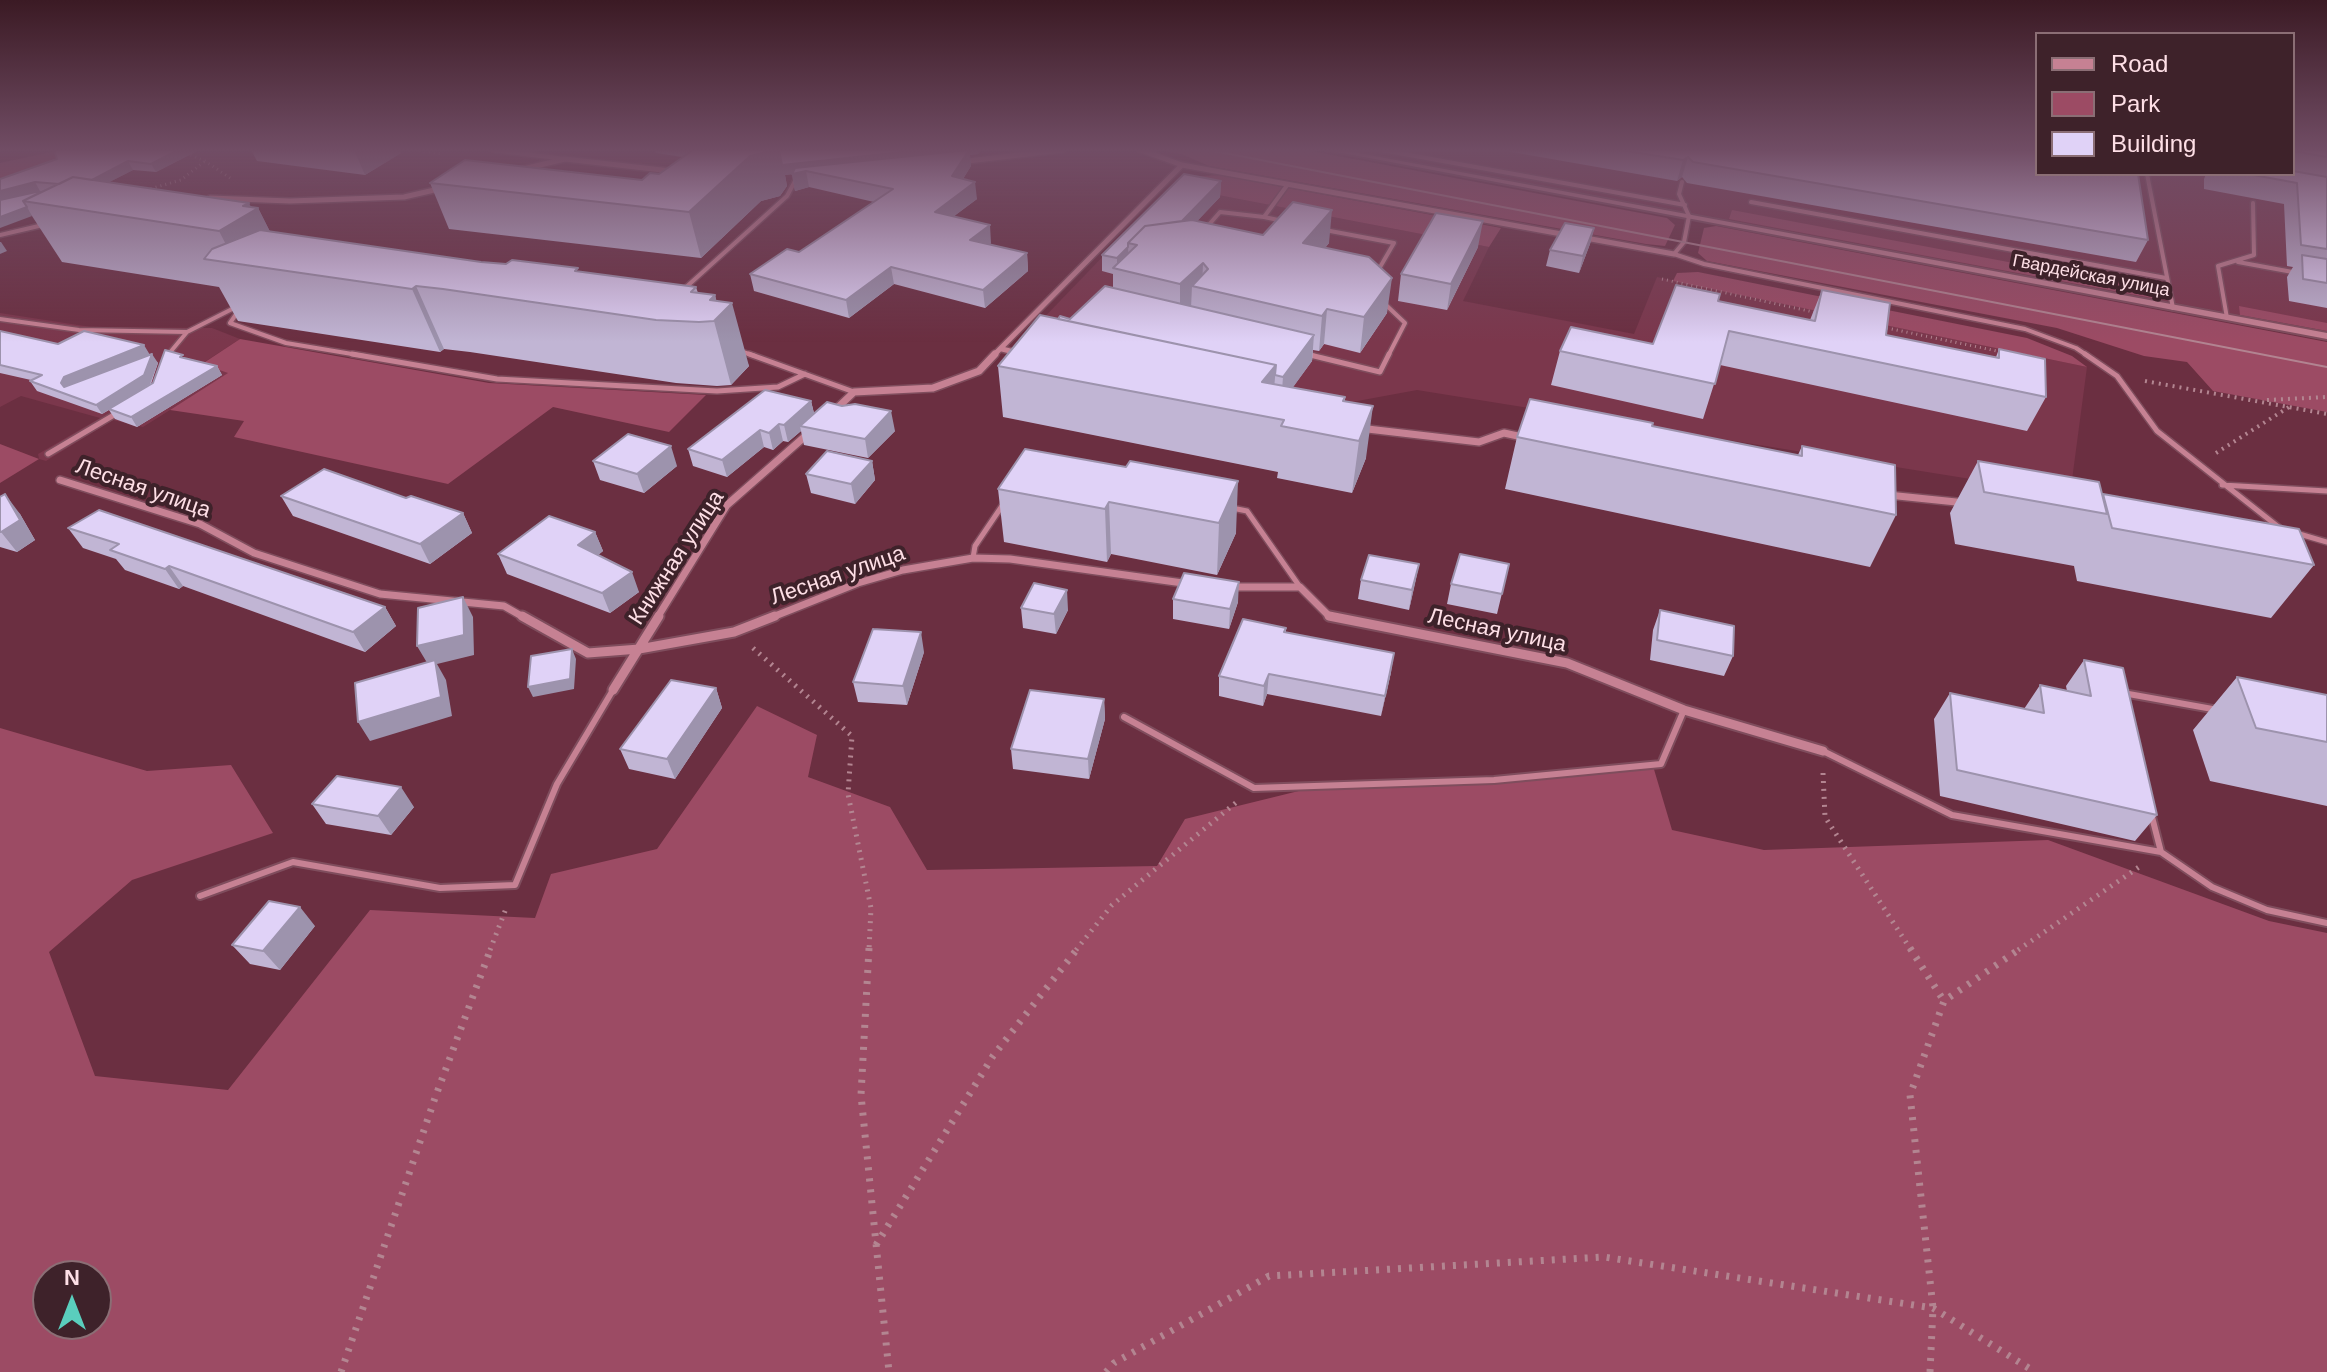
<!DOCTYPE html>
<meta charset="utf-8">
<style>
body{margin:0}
#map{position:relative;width:2327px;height:1372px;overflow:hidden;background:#6b2f41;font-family:Helvetica,sans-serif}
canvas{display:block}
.legend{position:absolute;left:2035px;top:32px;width:260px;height:144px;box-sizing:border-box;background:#3e222a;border:2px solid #8b6e75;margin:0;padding:10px 14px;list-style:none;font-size:24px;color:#fedfe6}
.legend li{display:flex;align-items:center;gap:16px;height:40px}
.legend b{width:40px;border:2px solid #8b6e75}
.north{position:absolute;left:32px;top:1260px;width:80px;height:80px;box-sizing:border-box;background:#3e222a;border:2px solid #8b6e75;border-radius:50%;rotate:0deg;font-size:22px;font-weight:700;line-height:32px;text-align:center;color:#fedfe6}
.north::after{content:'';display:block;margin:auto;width:28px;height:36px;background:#5acebd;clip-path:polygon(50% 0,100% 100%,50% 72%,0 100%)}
</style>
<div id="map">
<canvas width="2327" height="1372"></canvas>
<ul class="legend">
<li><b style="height:10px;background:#c68193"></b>Road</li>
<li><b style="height:22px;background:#9c4b64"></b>Park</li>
<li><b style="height:22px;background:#e0d2f7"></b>Building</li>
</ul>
<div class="north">N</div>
</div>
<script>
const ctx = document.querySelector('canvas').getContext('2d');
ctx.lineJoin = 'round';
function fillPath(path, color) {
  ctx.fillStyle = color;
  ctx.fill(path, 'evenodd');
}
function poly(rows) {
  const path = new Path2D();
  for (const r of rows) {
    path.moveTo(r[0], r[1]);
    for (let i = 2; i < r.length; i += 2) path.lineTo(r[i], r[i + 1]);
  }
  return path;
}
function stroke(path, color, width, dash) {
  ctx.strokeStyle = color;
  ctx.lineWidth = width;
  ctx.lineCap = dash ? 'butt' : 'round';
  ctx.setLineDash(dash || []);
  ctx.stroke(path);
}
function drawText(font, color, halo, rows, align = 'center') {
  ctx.font = font + ' Helvetica,sans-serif';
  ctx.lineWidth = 8;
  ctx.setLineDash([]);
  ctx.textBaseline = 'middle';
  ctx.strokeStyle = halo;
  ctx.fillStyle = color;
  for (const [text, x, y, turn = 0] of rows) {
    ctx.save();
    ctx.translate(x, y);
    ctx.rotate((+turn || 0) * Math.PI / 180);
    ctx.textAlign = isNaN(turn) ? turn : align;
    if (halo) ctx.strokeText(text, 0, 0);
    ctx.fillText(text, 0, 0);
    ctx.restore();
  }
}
fillPath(poly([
 [1353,150,2037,150,2037,174,2293,174,2327,150,2327,331],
 [1171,186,1489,247,1463,301,1634,334,1657,277,2087,367,2070,495,1417,390,1325,407,1031,331],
 [0,313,91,327,212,328,240,339,203,363,229,373,143,427,113,420,46,461,39,459,38,454,100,418,21,396,0,407]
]), '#7b374c');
fillPath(poly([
 [60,150,109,150,0,190,0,163],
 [1162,150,1306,150,1667,218,1675,225,1665,246,1646,244,1209,166,1184,155],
 [1219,175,1501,228,1489,247,1171,186,1187,177],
 [1732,210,2157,290,2157,299,1729,219],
 [1716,226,2327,342,2327,412,2213,391,2187,362,2144,356,2057,328,1707,261,1698,253,1704,228],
 [1698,272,2027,338,2072,356,2087,367,1673,281,1677,273],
 [2239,306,2327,323,2327,331,2240,315],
 [240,339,489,383,706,395,669,432,553,407,448,484,234,437,244,421,170,410,228,373,202,364],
 [0,444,39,459,0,483],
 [757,706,817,735,808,777,890,807,927,870,1157,866,1185,819,1323,785,1469,783,1653,766,1672,830,1764,850,2048,840,2269,921,2327,933,2327,1372,0,1372,0,728,147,771,231,765,273,833,132,880,49,952,95,1076,228,1090,370,910,535,918,551,874,657,849],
 [48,1276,96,1276,96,1324,48,1324]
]), '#9c4b64');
const serviceFar2 = poly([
 [493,150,565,159],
 [1382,150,1685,205],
 [2147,174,2173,308],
 [1682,182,1679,194,1689,216,1684,242,1674,254,1704,264,2025,329,2076,348,2088,356],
 [1751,202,2166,278],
 [1283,221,1264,217,1288,184],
 [1206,228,1220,212,1264,217],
 [1325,230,1394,243,1376,274],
 [0,235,43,225],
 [2238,262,2298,273],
 [684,289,787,196,795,181],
 [1385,304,1405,323,1388,356],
 [239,310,230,323,286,343,364,356],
 [2227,318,2218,266,2254,255,2253,203],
 [0,319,79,330,187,332],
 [737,350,755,356],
 [1305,354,1315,356],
 [167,356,187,332,236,307]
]);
const serviceFar1 = poly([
 [352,354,497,379,717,391,778,387,805,374],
 [749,354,854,392],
 [1306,354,1380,372,1389,354],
 [2085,354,2117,376,2157,431,2281,529],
 [166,358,169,354],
 [48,454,119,412],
 [2222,485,2327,491],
 [1232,508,1247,511,1300,587],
 [2296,533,2327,542],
 [973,558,975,546,1004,503]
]);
const service = poly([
 [2123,693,2218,710],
 [1124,717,1254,788,1494,780,1661,764,1684,710],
 [1823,751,1952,815,2161,852,2212,887,2267,910,2327,923],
 [2151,813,2161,852],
 [200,896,293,862,440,888,515,885,557,784,613,690]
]);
const minorFar2 = poly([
 [959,162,1062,150],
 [1182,165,1567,235],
 [523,169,565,159,671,171],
 [210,198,290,201,404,197,443,188],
 [1580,237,1674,254],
 [1002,349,1018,353],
 [993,356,1182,165,1141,150]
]);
const minorFar1 = poly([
 [833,412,854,392,933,388,979,371,995,354],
 [1359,428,1479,442,1504,433,1527,438],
 [60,480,200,524,254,553,380,594,504,606,525,618],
 [1888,495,1966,503],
 [1232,587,1300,587,1329,616,1338,618],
 [657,618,727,505,810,432],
 [770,618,858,583,903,570,973,558,1010,559,1190,584]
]);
const minor = poly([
 [522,616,588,653,639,649,734,632,775,616],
 [1329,616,1567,663,1684,710,1823,751],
 [613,690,659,616]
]);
const tertiary = poly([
 [1327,150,1342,150,2327,333,2327,339,1327,150]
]);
stroke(serviceFar2, '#7f4d5d', 7);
stroke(serviceFar1, '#7f4d5d', 8);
stroke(service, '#7f4d5d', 10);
stroke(minorFar2, '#7f4d5d', 8);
stroke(minorFar1, '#7f4d5d', 10);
stroke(minor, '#7f4d5d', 13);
stroke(tertiary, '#7f4d5d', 4);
stroke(poly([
 [409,150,442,154],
 [186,153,205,161,230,178],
 [146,190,181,180,205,161],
 [1662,279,1818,313],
 [1882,327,2002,352]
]), '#b38591', 3, [1, 4]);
stroke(poly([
 [2145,381,2327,414],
 [2267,400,2327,397],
 [2216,453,2289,407]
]), '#b38591', 4, [2, 5]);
stroke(poly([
 [753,648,852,736,848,794,871,908,869,950],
 [1823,773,1825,817,1911,950],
 [490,950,507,906],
 [1076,950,1112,905,1238,801],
 [2018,950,2139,867]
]), '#b38591', 5, [2, 6]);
stroke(poly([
 [869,948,861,1095,889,1372],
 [1910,948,1944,1001],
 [876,1245,993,1056,1078,948],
 [341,1372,435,1098,491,948],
 [1106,1372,1114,1363,1269,1276,1604,1257,1933,1308,2035,1372],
 [1930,1372,1933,1308,1910,1095,1944,1001,2021,948]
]), '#b38591', 7, [3, 8]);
stroke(serviceFar2, '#c68193', 4);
stroke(serviceFar1, '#c68193', 5);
stroke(service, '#c68193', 6);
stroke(minorFar2, '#c68193', 5);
stroke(minorFar1, '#c68193', 7);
stroke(minor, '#c68193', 9);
fillPath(tertiary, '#c68193');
stroke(poly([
 [1209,150,2327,367]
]), '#b28491', 2);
fillPath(poly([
 [199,150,156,172,133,170,109,182,258,208,270,232,481,262,579,272,696,287,698,293,715,295,716,300,749,366,731,385,717,386,676,383,470,352,444,349,440,352,238,321,219,287,62,262,32,216,0,179,57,159],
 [251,150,400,150,401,153,365,175,257,161],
 [655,150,981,150,978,154,970,155,971,166,963,179,977,199,954,216,991,243,989,245,1027,253,1028,271,985,308,894,284,849,318,754,291,750,274,799,252,874,202,809,187,795,191,792,174,785,175,787,186,780,196,761,201,701,258,449,229,430,183,642,180,659,174,682,157,656,153],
 [1500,150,2037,150,2148,240,2136,262,1687,183,1682,177,1677,181],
 [2293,150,2327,150,2327,308,2289,301,2287,277,2293,267,2287,266,2284,204,2204,189,2204,179,2206,174,2293,174],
 [1221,181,1220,197,1197,221,1263,235,1329,243,1325,248,1387,313,1360,353,1324,344,1319,351,1313,350,1312,361,1292,388,1345,397,1345,401,1366,458,1352,493,1277,478,1278,472,1003,417,998,366,1058,319,1070,319,1113,288,1113,274,1102,271,1102,255],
 [1594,228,1590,244,1579,273,1546,266,1550,250],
 [1478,247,1447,310,1398,301,1401,274],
 [1822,290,1886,335,1996,357,1999,349,2046,397,2027,431,1720,365,1703,419,1551,385,1560,351,1653,344,1718,301,1810,320],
 [0,331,58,344,150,355,158,363,151,384,186,358,217,366,222,375,137,427,115,419,109,410,102,414,37,391,30,381,31,380,0,373],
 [811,401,814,413,895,431,868,458,804,445,801,431,788,442,783,441,773,450,764,447,727,477,693,466,688,449],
 [1652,426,1798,455,1802,446,1896,515,1870,567,1505,489,1517,437],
 [593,461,677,466,644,493,600,480],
 [872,461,875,480,855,504,811,493,806,474],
 [1130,461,1236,533,1217,575,1111,554,1107,562,1004,542,998,489,1126,467],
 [1978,461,2102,495,2314,565,2271,618,2077,581,2074,566,1955,544,1950,513],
 [281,496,406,498,463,513,472,533,430,564,293,516],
 [0,497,20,514,35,540,17,552,0,547],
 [68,528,385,607,396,626,365,652,183,586,179,589,125,570,116,559,83,548],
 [595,532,603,551,598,555,639,592,610,613,507,574,498,554],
 [1419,564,1409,610,1358,599,1361,580],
 [1509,564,1497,614,1447,604,1451,584],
 [1173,599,1238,602,1229,629,1173,619],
 [1021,608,1068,610,1056,634,1023,628],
 [1660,610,1733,656,1724,676,1650,660,1653,630],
 [1286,628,1286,632,1391,672,1381,716,1267,694,1263,706,1219,696,1219,676],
 [924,652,907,705,858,702,853,682],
 [2084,660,2157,815,2135,841,1940,796,1934,719,1950,693,2024,709,2040,685,2067,691,2066,686],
 [2237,677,2327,695,2327,806,2210,781,2193,730],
 [716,688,722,708,675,779,629,769,620,749],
 [1104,699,1105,719,1089,779,1013,769,1011,749],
 [312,804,414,807,391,835,326,824],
 [315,926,280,970,250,964,232,945]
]), '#c1b5d4');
fillPath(poly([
 [176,150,199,150,156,172,151,164],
 [354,150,400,150,401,153,365,175],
 [772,150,981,150,978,154,970,155,971,166,954,193,806,171,809,187,795,191,792,174,794,174,785,175,787,186,780,196,761,201,701,258,689,212,750,156],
 [1688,157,1682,177,1677,181,1683,160],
 [128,161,133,170,86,194,81,185],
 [1221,181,1220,197,1173,247,1140,251],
 [35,182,40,191,0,202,0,191],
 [975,182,977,199,937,229,935,212],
 [249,203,253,211,258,208,289,269,236,264,219,231,243,206],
 [27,207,32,216,0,228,0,217],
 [1332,210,1329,243,1301,277,1303,243],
 [1483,221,1478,247,1447,310,1451,284],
 [990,225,991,243,972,258,970,240],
 [1594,228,1590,244,1579,273,1583,256],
 [0,242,1,242,7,251,0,254],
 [1128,247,1129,263,1117,269,1117,258],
 [1027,253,1028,271,985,308,983,290],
 [1203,263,1202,289,1192,286,1191,308,1180,319,1180,284],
 [891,267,894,284,849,318,846,300],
 [1392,278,1387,313,1360,353,1364,317],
 [416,286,444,349,440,352,412,289],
 [715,295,720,315,732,303,749,366,731,385,714,321,710,300],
 [1327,309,1324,344,1319,351,1322,316],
 [1314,335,1312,361,1281,404,1283,377],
 [144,345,150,355,68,392,70,397,61,383,64,377],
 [152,354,158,363,150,384,102,414,96,405],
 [1276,365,1272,415,1262,382],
 [217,366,222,375,137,427,131,417],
 [811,401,815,418,800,426,801,431,788,442,784,425],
 [1373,406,1366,458,1352,493,1359,441],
 [891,411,895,431,868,458,865,439],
 [779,424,783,441,773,450,769,433],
 [760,430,764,447,727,477,722,460],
 [671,446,677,466,644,493,637,474],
 [872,461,875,480,855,504,851,484],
 [1238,481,1236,533,1217,575,1219,523],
 [5,494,20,514,35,540,17,552,1,532],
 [1109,502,1111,554,1107,562,1105,509],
 [463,513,472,533,430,564,420,544],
 [595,532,603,551,586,565,578,545],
 [1419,564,1415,584,1409,610,1412,590],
 [169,566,183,586,179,589,165,569],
 [632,572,639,592,610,613,602,593],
 [1239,582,1238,602,1229,629,1230,609],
 [1067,590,1068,610,1056,634,1054,614],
 [463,597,473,617,474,655,437,664,446,680,452,716,370,741,358,722,429,666,417,646],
 [385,607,396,626,365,652,353,632],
 [921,632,924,652,907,705,903,686],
 [572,649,576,659,574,689,533,697,528,687],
 [1394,653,1391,672,1381,716,1385,696],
 [1269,674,1267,694,1263,706,1264,686],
 [716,688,722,708,675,779,667,759],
 [1104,699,1105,719,1089,779,1088,759],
 [401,787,414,807,391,835,378,816],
 [300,907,315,926,280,970,263,951]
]), '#9d93ad');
const building = poly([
 [54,150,178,150,151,164,128,161,92,180,73,177,59,184,35,182,0,191,0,179,57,159,54,150],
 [693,150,772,150,770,151,750,156,689,212,430,183,465,160,642,180,650,173,659,174,693,150],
 [779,150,921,150,782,165,779,150],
 [969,150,952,176,975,182,935,212,990,225,970,240,1027,253,983,290,891,267,846,300,750,274,787,249,799,252,893,189,806,171,792,174,795,168,969,150],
 [1621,150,2037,150,2037,174,2138,174,2148,240,1693,162,1688,157,1683,160,1621,150],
 [2293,150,2327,150,2327,157,2293,151,2293,150],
 [2293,171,2327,177,2327,249,2301,245,2297,183,2248,174,2293,174,2293,171],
 [1184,174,1221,181,1182,221,1145,226,1128,243,1128,247,1117,258,1102,255,1184,174],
 [73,177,249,203,243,206,258,208,219,231,23,201,73,177],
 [36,192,41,192,23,201,27,207,0,217,0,200,36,192],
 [1293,202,1332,210,1303,243,1369,257,1392,278,1364,317,1327,309,1322,316,1192,286,1208,269,1203,263,1180,284,1113,268,1137,245,1128,243,1145,226,1192,220,1263,235,1293,202],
 [1436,213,1483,221,1451,284,1401,274,1436,213],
 [1565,223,1594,228,1583,256,1550,250,1565,223],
 [260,230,481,262,506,264,512,260,578,268,575,271,696,287,691,292,715,295,710,300,732,303,714,321,699,322,656,320,443,289,416,286,412,289,204,259,212,249,260,230],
 [2302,255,2327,259,2327,283,2303,279,2302,255],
 [1676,285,1720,294,1718,301,1815,321,1822,290,1890,303,1886,335,1999,358,1999,349,2045,359,2046,397,1729,331,1715,384,1560,351,1571,327,1653,344,1676,285],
 [1105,286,1314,335,1283,377,1275,375,1276,365,1058,319,1060,316,1070,319,1105,286],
 [1040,315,1276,365,1262,382,1345,397,1343,401,1373,406,1359,441,1281,426,1284,420,998,366,1040,315],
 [0,331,58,344,84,331,144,345,64,377,61,383,64,387,152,354,144,375,96,405,30,381,42,375,0,365,0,331],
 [165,350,183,355,180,357,217,366,131,417,109,409,153,383,165,350],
 [765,390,811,401,784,425,779,424,769,433,760,430,722,460,688,449,765,390],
 [1530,399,1653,423,1652,426,1802,456,1802,446,1895,465,1896,515,1517,437,1530,399],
 [827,402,842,406,855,404,891,411,865,439,800,426,827,402],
 [628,434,671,446,637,474,593,461,628,434],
 [1025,449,1126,467,1130,461,1238,481,1219,523,1109,502,1105,509,998,489,1025,449],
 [827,451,872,461,851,484,806,474,827,451],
 [1978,461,2099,482,2107,514,1984,492,1978,461],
 [324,469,406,498,411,496,463,513,420,544,281,496,324,469],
 [5,494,20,520,1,532,0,532,0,497,5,494],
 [2103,494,2299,529,2314,565,2112,528,2103,494],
 [99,510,385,607,353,632,169,566,165,569,110,550,119,544,68,528,99,510],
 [549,516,595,532,578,545,632,572,602,593,498,554,549,516],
 [1460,554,1509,564,1502,594,1451,584,1460,554],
 [1369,555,1419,564,1412,590,1361,580,1369,555],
 [1184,573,1239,582,1230,609,1173,599,1184,573],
 [1034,583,1067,590,1054,614,1021,608,1034,583],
 [463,597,464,635,417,646,418,608,463,597],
 [1660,610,1734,626,1733,656,1657,640,1660,610],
 [1243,619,1286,628,1284,632,1394,653,1385,696,1269,674,1264,686,1219,676,1243,619],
 [873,629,921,632,903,686,853,682,873,629],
 [572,649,570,679,528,687,531,656,572,649],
 [435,660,441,697,358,722,355,683,435,660],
 [2084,660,2123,668,2157,815,1957,770,1950,693,2044,713,2040,685,2091,696,2084,660],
 [2237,677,2327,695,2327,742,2256,728,2237,677],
 [671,680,716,688,667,759,620,749,671,680],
 [1030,690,1104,699,1088,759,1011,749,1030,690],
 [337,776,401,787,378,816,312,804,337,776],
 [269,901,300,907,263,951,232,945,269,901]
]);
fillPath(building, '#e0d2f7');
stroke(building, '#9d93ad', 2);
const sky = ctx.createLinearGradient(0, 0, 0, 342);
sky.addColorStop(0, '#3b1a24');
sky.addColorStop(0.44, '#714d65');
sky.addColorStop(1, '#714d6500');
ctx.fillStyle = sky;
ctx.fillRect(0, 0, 2327, 342);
drawText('18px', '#fedfe6', '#3e222a', [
 ["Гвардейская улица",2091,276,11]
]);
drawText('22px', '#fedfe6', '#3e222a', [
 ["Лесная улица",143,489,19],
 ["Книжная улица",677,558,-57],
 ["Лесная улица",838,576,-19],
 ["Лесная улица",1497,631,12]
]);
</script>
